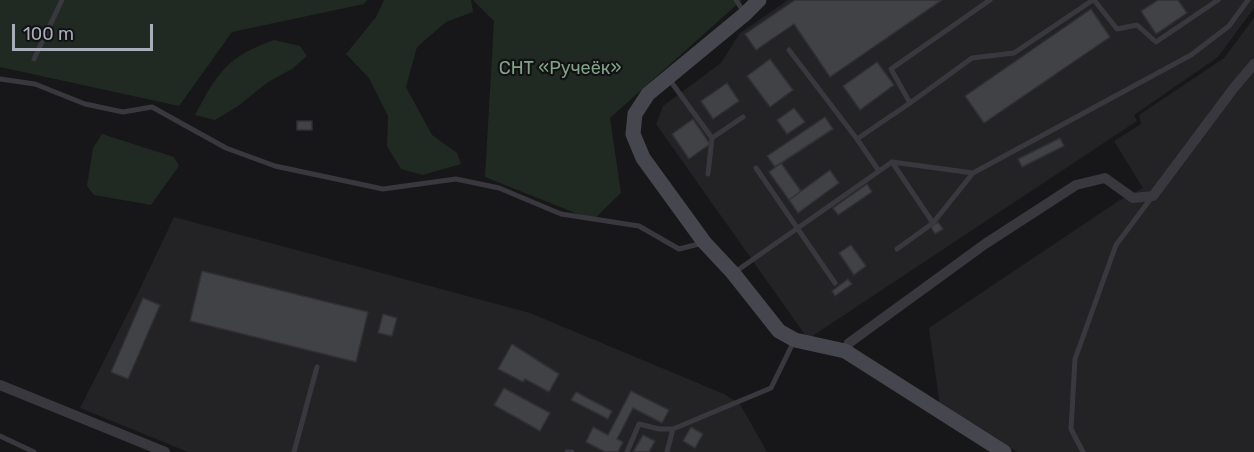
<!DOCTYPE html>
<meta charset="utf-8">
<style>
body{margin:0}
#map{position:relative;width:1254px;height:452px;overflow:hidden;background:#171719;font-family:Rubik,sans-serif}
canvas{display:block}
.scale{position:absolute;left:12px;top:24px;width:141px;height:27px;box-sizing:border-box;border:3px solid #a9adb9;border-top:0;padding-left:8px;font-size:18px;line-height:21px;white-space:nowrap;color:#a9adb9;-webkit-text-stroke:4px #121214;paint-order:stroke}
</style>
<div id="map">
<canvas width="1254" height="452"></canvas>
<div class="scale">100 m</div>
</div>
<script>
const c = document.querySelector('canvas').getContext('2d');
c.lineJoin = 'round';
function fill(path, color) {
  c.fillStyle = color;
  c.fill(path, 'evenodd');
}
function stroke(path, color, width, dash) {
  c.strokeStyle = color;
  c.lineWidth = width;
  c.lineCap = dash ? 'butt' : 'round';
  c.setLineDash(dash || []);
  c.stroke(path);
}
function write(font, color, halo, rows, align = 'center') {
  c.font = font + ' Rubik,sans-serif';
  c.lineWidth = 4.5;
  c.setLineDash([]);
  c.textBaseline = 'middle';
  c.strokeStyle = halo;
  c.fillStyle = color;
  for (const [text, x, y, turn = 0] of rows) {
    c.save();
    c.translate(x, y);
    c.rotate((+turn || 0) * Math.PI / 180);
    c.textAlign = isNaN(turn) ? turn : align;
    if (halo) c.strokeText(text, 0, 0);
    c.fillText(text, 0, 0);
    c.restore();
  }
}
fill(new Path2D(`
 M788 0H1254V8L1218 57 1134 115 1137 121 808 339 656 124 663 106 721 63 740 33Z
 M1254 18V452H1017L940 406 929 328 1120 200 1143 188 1114 141 1141 124 1139 115 1224 58Z
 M174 217 530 313 724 394 740 404 767 452H188L80 408 138 293Z`), '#232326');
fill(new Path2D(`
 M0 0H367L364 4 232 32 179 106 0 67Z
 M384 0H471L473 12 446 22 417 47 406 87 432 135 457 153 461 164 423 175 401 169 387 146 388 116 369 78 346 54 376 17Z
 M473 0H742L610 118 621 193 593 220 485 177 494 21Z
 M274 40 300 46 307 56 292 69 268 82 238 106 215 120 195 115C218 72 227 57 274 40Z
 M102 134 174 157 179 166 151 205 94 195 87 186 93 148Z`), '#212923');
const building = new Path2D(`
 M795 0H942L830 77 794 24 756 50 745 34Z
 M1158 0H1178L1187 13 1156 34 1141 11Z
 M1091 9 1110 37 984 123 965 96Z
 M770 59 793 90 770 107 747 76Z
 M877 62 894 85 860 110 843 86Z
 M727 83 739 101 713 119 701 101Z
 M794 108 805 122 787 134 777 120Z
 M825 117 833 129 775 167 767 156Z
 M693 119 710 144 689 159 672 134Z
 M297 121H312V130H297Z
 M1060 138 1064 146 1022 167 1018 159Z
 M781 163 801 191 789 200 769 172Z
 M830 170 839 183 798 213 789 200Z
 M867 184 872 192 838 215 833 208Z
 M938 222 943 229 935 234 931 227Z
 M851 245 866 266 854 275 839 253Z
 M202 271 368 312 356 362 190 321Z
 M848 279 852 284 835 296 832 291Z
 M143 298 160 305 128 379 111 372Z
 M383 314 397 318 392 336 378 333Z
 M512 344 559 374 549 392 525 379 523 382 498 369Z
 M504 388 550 413 540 431 494 405Z
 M631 391 669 410 662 423 633 408 617 439 623 442 618 452H605L586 442 593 427 608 435Z
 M576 392 612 411 608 419 571 400Z
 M691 427 703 434 695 448 683 441Z
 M643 435 655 441 649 452H633Z`);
fill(building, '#414246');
stroke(building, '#313135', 1.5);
stroke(new Path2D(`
 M736 0 745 14
 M1094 0 1117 29 1137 25 1156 42 1218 0
 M789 50 857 139
 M34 59 62 0
 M0 79 35 84 85 104 123 112 152 107 226 148 275 166 383 189 456 179 499 188 561 214 639 226 679 249 703 243
 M669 79 712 138 708 174
 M910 103 972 58 1014 53 1093 0
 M712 138 743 117
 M892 162 933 223
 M756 168 835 283
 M879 171 857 139 910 103 891 69 990 0
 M897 249 933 223 973 173
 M735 272 892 162 973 173 1191 55 1229 26 1248 0
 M0 436 34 452
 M294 452 317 367
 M567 452H572
 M627 452 639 424 659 429H673L771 388 794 341
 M667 452 673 429
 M1083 452 1071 429 1075 359 1116 245 1152 197`), '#38383e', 5);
stroke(new Path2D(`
 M845 351 849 343 985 244 1076 185 1105 178 1133 198 1153 196 1233 89 1254 64
 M0 385 165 452`), '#38383e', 10);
stroke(new Path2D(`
 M759 0 745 14 648 94 635 114 633 134 643 158 704 242 733 273 779 331 795 340 845 351 1004 452`), '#46474e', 15);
write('18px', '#81a386', '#121214', [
 ["СНТ «Ручеёк»",560,69]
]);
</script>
